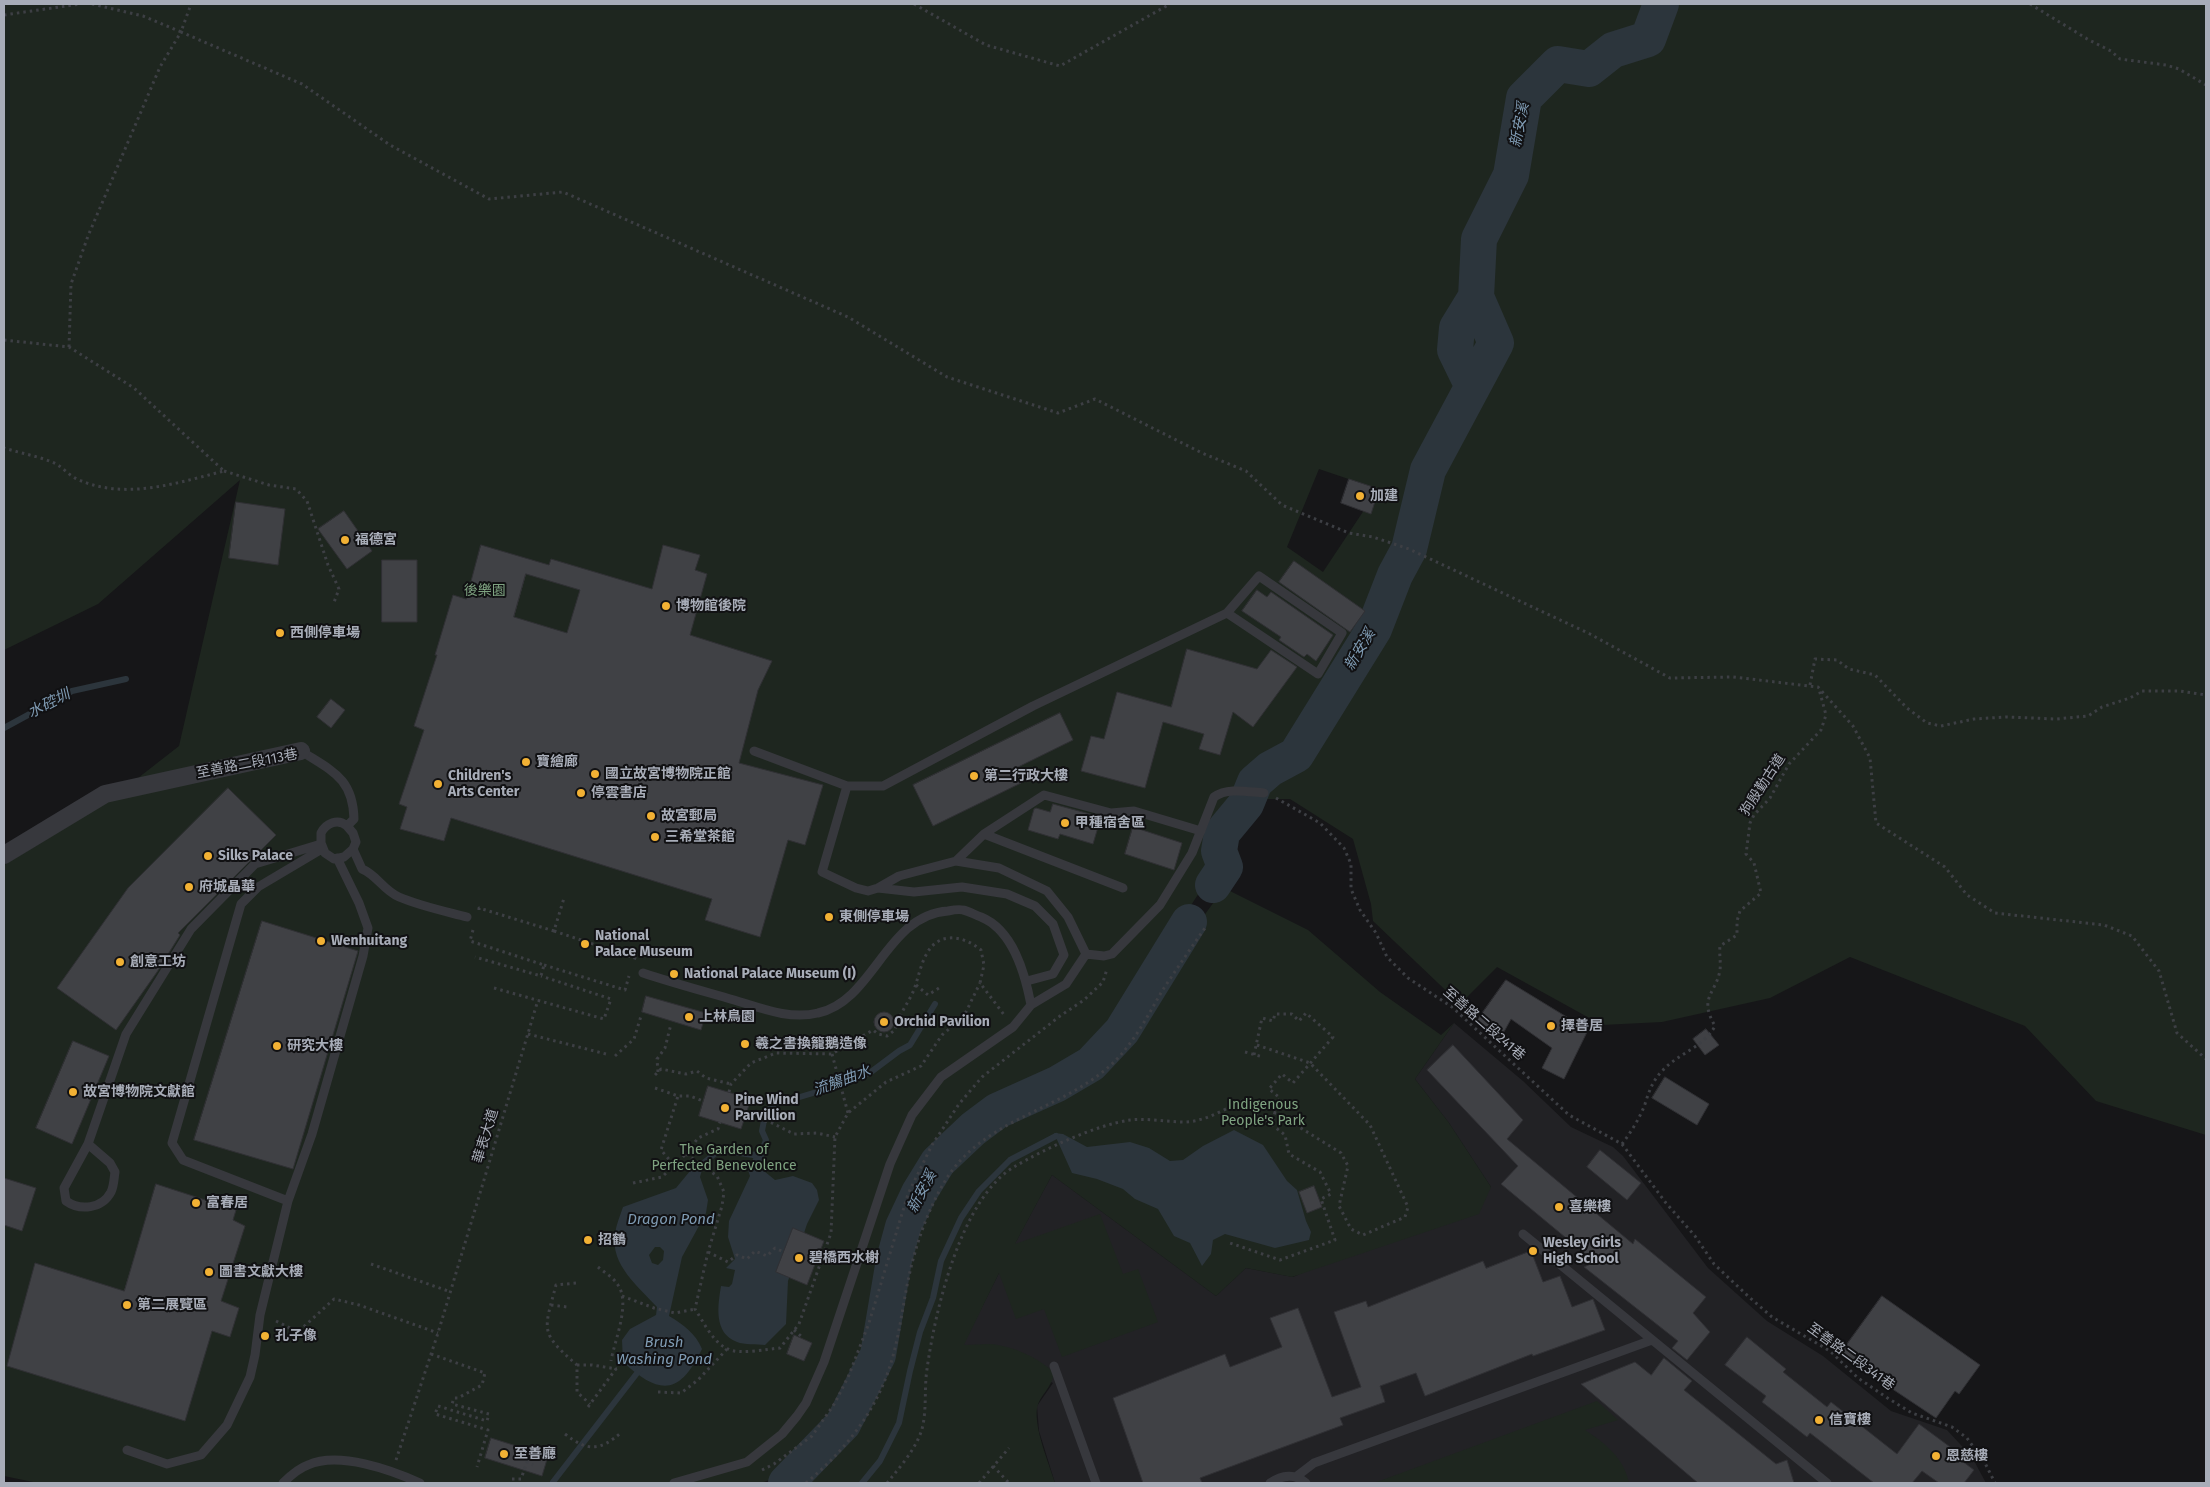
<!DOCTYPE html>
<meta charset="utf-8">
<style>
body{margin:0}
#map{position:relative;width:2210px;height:1487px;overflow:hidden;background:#161618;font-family:"Fira Sans",sans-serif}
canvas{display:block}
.frame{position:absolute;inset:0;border:5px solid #a8adb8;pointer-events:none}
</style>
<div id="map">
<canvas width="2210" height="1487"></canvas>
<div class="frame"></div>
</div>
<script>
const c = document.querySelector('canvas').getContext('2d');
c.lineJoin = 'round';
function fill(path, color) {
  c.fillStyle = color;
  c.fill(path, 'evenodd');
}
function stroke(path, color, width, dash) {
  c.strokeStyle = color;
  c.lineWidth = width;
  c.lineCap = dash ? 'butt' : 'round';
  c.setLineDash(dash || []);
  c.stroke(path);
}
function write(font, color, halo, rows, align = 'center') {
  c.font = font + ' "Fira Sans","Noto Sans TC",sans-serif';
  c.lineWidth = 4;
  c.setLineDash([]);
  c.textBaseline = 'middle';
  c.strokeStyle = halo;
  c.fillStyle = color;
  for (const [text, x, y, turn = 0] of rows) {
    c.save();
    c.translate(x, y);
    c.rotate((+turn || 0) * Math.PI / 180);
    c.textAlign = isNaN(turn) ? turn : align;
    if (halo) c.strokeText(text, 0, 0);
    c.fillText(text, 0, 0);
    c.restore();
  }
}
fill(new Path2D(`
 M1454 1023 1523 1081 1571 1127 1613 1147 1623 1156 1708 1268 1767 1321 1823 1356 1891 1411 1947 1430 1972 1457 1986 1483H1055L1039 1431 1037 1406 1053 1383 963 1345 999 1273 1052 1175 1216 1296 1246 1268 1293 1277 1491 1187 1449 1123 1415 1079Z`), '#222225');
fill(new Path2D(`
 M4 4H2206V1135L2096 1101 2025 1026 1850 957 1770 998 1662 1022 1602 1025 1497 967 1460 1004 1373 921 1371 904 1353 839 1290 799H1234L1206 845 1212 873 1119 1016 1085 1053 997 1097 938 1145 898 1244 869 1338 835 1420 780 1476 761 1483H38L4 1476V865L106 803 179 746 240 480 98 604 4 650ZM1319 469 1378 489 1323 572 1287 547Z
 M1224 888 1308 930 1380 992 1441 1035 1454 1023 1415 1079 1449 1123 1491 1187 1479 1214 1292 1277 1246 1268 1216 1296 1052 1175 1015 1244 1100 1214 1123 1274 1138 1269 1158 1322 1062 1357 1044 1309 1016 1319 999 1273 964 1345C972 1345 982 1344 991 1344 1012 1346 1040 1358 1054 1373 1052 1388 1039 1396 1037 1408 1034 1429 1049 1463 1055 1483H801L832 1460 873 1402 898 1308 915 1236 945 1169 981 1133 1020 1109 1090 1076 1125 1040 1182 946Z
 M1597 1401 1618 1420 1585 1430C1605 1443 1624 1458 1629 1483H1374Z`), '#1e261f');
fill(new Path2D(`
 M1234 1130 1263 1145 1287 1181 1297 1190 1306 1221 1311 1232 1309 1240 1275 1248 1225 1234 1213 1240 1211 1254 1202 1266 1190 1243 1174 1236 1158 1209 1135 1199 1123 1189 1097 1179 1072 1173 1054 1133 1063 1134 1087 1147 1130 1142 1149 1148 1170 1161 1183 1160 1203 1146Z
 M757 1150 765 1155 759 1167 775 1180 793 1176 812 1183 817 1190 819 1200 807 1224 788 1281 786 1324 765 1345C757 1344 744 1345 737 1342 713 1333 718 1305 721 1286L729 1287 732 1284 735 1270 726 1268 735 1259 728 1237 729 1221 750 1176 748 1170Z
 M695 1165 702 1170 700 1177 708 1200 706 1213 682 1257 669 1316C684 1325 695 1333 702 1349 680 1395 660 1396 623 1362L622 1340 630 1329 656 1315 657 1307C639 1287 610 1265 615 1234 616 1225 620 1216 623 1207L676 1188ZM655 1247H660L664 1251 663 1260 658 1265 652 1263 649 1255Z`), '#2c353c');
stroke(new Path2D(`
 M4 728 72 691 126 679
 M695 1174 698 1167 720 1150 753 1155 761 1153 766 1140 762 1131 765 1115 773 1105 840 1085 871 1072 899 1051 910 1045 935 1004
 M553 1482 641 1368
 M862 1483 880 1461 899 1423 910 1371 920 1332 933 1298 941 1261 961 1218 979 1191 1010 1160 1056 1136`), '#2c353c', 6);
stroke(new Path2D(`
 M1472 385 1455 350 1457 328 1476 297
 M1213 885 1225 867 1219 851 1222 833 1246 804 1255 782 1270 769 1296 755 1374 629 1395 575 1409 549 1428 470 1496 343 1476 297 1479 239 1511 175 1524 98 1558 64 1589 69 1613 50 1648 39 1661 4
 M786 1483 843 1424 878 1355 894 1260 903 1227 919 1193 938 1162 973 1129 997 1111 1057 1084 1091 1064 1122 1031 1189 922`), '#2c353c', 36);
const building = new Path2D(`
 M1349 479 1379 489 1371 514 1341 503Z
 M236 502 285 509 278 565 229 558Z
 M344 511 372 551 347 569 318 529Z
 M481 545 549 565 551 559 652 589 663 545 700 555 695 570 707 574 690 635 772 661 758 690 739 763 823 785 805 845 788 840 760 937 705 920 712 899 451 818 444 841 400 829 407 807 399 804 424 730 414 726 437 655H435L453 595 466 599ZM526 574 580 590 567 633 514 617Z
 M382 560H417V622H382Z
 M1294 561 1365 611 1350 632 1279 582Z
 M1257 590 1267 597 1271 592 1333 635 1316 661 1307 654 1304 657 1279 640 1281 637 1242 611Z
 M1187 649 1257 669 1271 650 1297 667 1253 727 1233 712 1220 755 1199 749 1204 734 1163 722 1145 788 1081 771 1091 736 1104 739 1117 692 1171 707Z
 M331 699 345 710 331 728 317 717Z
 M1060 713 1073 740 1014 769 1021 783 933 826 913 785Z
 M228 788 276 835 178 933 180 935 157 972 116 1030 57 988 128 888Z
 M1053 804 1101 817 1093 844 1060 834 1058 839 1028 830 1034 809 1036 808 1050 812Z
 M1133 827 1182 843 1174 870 1125 854Z
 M262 921 358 951 293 1169 194 1140Z
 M1506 980 1588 1030 1564 1079 1542 1068 1552 1048 1511 1019 1500 1039 1476 1022Z
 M646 996 706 1013 701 1030 642 1012Z
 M874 1022a10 10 0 1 1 20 0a10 10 0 1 1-20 0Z
 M1706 1029 1719 1045 1705 1055 1693 1039Z
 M73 1041 109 1056 72 1144 36 1128Z
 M1453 1045 1523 1120 1507 1139 1633 1244 1635 1239 1706 1297 1693 1313 1710 1332 1687 1360 1672 1348 1678 1341 1584 1267 1595 1262 1501 1184 1518 1166 1427 1070Z
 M1665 1077 1709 1104 1697 1125 1652 1098Z
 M708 1086 751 1099 741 1129 699 1116Z
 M1600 1150 1641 1183 1627 1200 1587 1167Z
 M4 1178 36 1188 22 1231 4 1225Z
 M156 1184 236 1210 233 1220 245 1226 221 1301 239 1308 230 1337 212 1331 185 1421 7 1366 35 1263 124 1291Z
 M1314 1186 1322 1207 1307 1213 1299 1192Z
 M793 1228 824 1241 807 1285 776 1272Z
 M1531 1251 1543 1282 1560 1276 1572 1307 1593 1299 1605 1330 1533 1356 1532 1354 1425 1396 1416 1373 1380 1386 1385 1402 1340 1418 1343 1425 1200 1478 1202 1483H1143L1113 1398 1225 1354 1230 1367 1282 1347 1270 1318 1298 1308 1332 1397 1361 1387 1334 1312 1366 1301 1368 1307 1483 1261 1486 1268Z
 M1882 1296 1980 1365 1959 1394 1955 1391 1936 1418 1840 1354Z
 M794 1335 812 1343 804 1361 787 1354Z
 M1747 1337 1786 1369 1783 1372 1827 1407 1831 1402 1897 1454 1919 1424 1961 1455 1958 1458 1974 1470 1964 1483H1939L1922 1471 1912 1483H1874L1810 1433 1807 1437 1762 1402 1766 1396 1725 1365Z
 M1664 1358 1692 1381 1684 1390 1776 1464 1787 1460 1794 1483H1698L1581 1384 1635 1362 1651 1375Z
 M491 1438 548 1456 542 1476 485 1458Z`);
fill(building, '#404145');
stroke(building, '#303034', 1);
stroke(new Path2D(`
 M92 4 143 16 181 32 191 4
 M914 4 986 45 1060 66 1170 4
 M2030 4 2089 40 2111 51 2120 59 2166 65 2179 69 2206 85
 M4 15 80 4
 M4 340 69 347 134 388 224 471C177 483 124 501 77 479 68 475 61 465 52 462 37 456 20 453 4 448
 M69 347 71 284 88 236 160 67 181 32 302 84 390 145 489 199 563 192 848 317 947 377 1058 413 1095 399 1202 453 1246 471 1282 505 1349 533 1373 537 1409 549 1590 634 1670 678 1733 677 1818 687 1853 726 1870 758 1876 823 1945 867 1967 895 1995 913 2104 925 2132 936 2159 971 2177 1033 2206 1059
 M224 471 269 485 296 489 307 501 328 565 339 589 333 605
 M1810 685 1815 659 1837 660 1849 669 1875 675 1907 708 1927 723 1941 726 1974 719 2006 717 2056 719 2088 716 2102 707 2130 698 2142 691H2180L2206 695
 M1276 798 1320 823 1344 848 1351 864V889L1360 910 1376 933 1387 957 1408 978 1452 1007 1569 1115 1622 1144 1666 1203 1695 1236 1714 1264 1749 1297 1772 1317 1830 1351 1858 1378 1889 1399 1912 1413 1952 1427 1967 1438 1985 1463 1995 1483
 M479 910V908L554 931 564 898
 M473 930 470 941 544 965 541 976 475 957
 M554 931 635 958 633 963
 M544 965 625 990 629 976
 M916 985 928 995 939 988
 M494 988 604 1019 611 999 541 976
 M528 1034 606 1054
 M1257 1045 1310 1063 1370 1125 1408 1207 1405 1217 1363 1235 1351 1229 1339 1206 1348 1166 1341 1153 1275 1112 1272 1124
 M1245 1052 1263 1057
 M832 1054 848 1113
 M1254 1055 1262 1018 1273 1021 1275 1014H1292L1299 1021 1306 1013 1333 1037 1293 1083 1282 1074 1269 1089 1280 1098 1275 1112
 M615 1056 634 1039 641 1016
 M658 1072 657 1059 665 1048 671 1024
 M655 1075 661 1069 686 1074 697 1071 706 1078 731 1084
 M655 1088 678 1096H690L703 1101
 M729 1092 731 1084 751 1063 776 1053 832 1054 873 1030 878 1034 887 1036 895 1030C898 1016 907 1005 913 992 918 980 920 966 926 955 938 931 963 935 981 950L984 965 980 983 1005 1016
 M746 1115 772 1123 794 1134 817 1133 835 1137
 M1622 1144C1631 1132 1640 1118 1645 1104 1649 1091 1653 1080 1663 1070 1679 1053 1704 1047 1715 1026 1698 997 1716 994 1720 970 1721 962 1719 954 1720 946L1737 935V921L1740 911 1761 893 1754 863 1746 854 1750 823 1754 815 1770 798 1789 764 1821 730 1826 715 1819 689
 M686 1154 717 1176 724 1192 722 1206 708 1252 695 1309C703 1321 713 1343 728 1349 739 1355 767 1349 780 1348L799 1324 831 1233 835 1137 848 1113 886 1082 921 1066 942 1035 964 1016 980 983
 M673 1164 661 1150 678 1096
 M633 1183 662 1177 686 1154 698 1138 718 1129 720 1122
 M708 1252 728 1262 737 1255 747 1259 755 1251 767 1256 775 1248 784 1252
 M371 1264 451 1292
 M598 1267C604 1272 614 1278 618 1285 631 1304 614 1342 611 1361
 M576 1283 556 1285C544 1331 539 1332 577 1365V1392L590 1404
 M622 1296 654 1308 675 1313 695 1309
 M551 1305 567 1307
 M276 1321 298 1332 334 1299 359 1305 438 1333
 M794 1330 802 1337
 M431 1354 485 1373 482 1385 458 1398H454L452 1404 489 1414 487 1421 438 1406 435 1414 488 1430 477 1467
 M577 1365H592L617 1369
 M658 1392 681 1393 698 1380 727 1349
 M588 1407 618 1366
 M565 1434C588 1452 600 1451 622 1432
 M396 1460 438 1333 538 1000
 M993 1466 1009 1483
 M762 1470 774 1464 812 1436 835 1403 849 1375 869 1323 908 1194 932 1145 959 1104 982 1077 1060 1016 1084 1000 1103 982 1107 969
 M512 1479H521L527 1462 533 1465
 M806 1483C842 1453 872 1417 888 1372 899 1341 902 1308 909 1276 916 1244 928 1209 945 1181 981 1121 1054 1112 1105 1070 1130 1050 1146 1019 1162 991 1176 970 1190 949 1205 928L1202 927
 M887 1483C900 1467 916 1449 922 1429 927 1410 924 1389 927 1369 935 1311 961 1198 1014 1167 1044 1149 1096 1125 1130 1120 1149 1118 1167 1122 1186 1122 1206 1121 1225 1109 1242 1101L1285 1135 1289 1154 1320 1172 1331 1194 1321 1199 1335 1240 1280 1260 1230 1243
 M979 1483 1009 1448`), '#3d3f44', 3, [2.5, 4]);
stroke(new Path2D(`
 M301 751C332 771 353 778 354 819L347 826 353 833 356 842 353 849 362 869C377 875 383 890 399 897 420 906 444 911 467 917
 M754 751 847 786 822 872 856 888 868 891 878 888 899 876 956 861 984 834 1044 795 1111 813 1134 811 1201 831
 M847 786H883L1033 706 1227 613 1318 674 1342 633 1259 576 1227 613
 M347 826C338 818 326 823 321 833V843L325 853 334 859 344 857 353 849
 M984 834 1123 888
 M956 861 999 868 1047 891 1068 917 1086 954 1066 984 1031 1005
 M878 888 914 892 962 887 1007 894 1035 906 1053 924 1064 955 1053 974 1027 981
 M1086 954 1104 956 1112 954 1160 905 1192 853 1214 797C1228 787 1248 792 1264 793
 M643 973C673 983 703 991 734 1000 761 1008 789 1020 818 1013 874 1001 886 915 948 911 953 910 959 909 963 910 969 911 975 915 981 917 1013 930 1025 973 1031 1005L1013 1027 941 1077 912 1115 890 1164 824 1362 806 1403 797 1416 782 1434 747 1462 674 1483
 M88 1144 110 1163 115 1172C114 1178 114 1186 111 1192 102 1209 80 1211 66 1201L64 1188 88 1144 126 1034 191 929 255 864 321 844
 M288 1201 183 1160 172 1143 241 904 258 887 322 849
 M1523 1234 1827 1483
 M1054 1366 1096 1483
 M127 1450 167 1464 201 1455 227 1425 250 1377 255 1355 260 1315 288 1201 312 1134 363 956 368 928 359 903 337 858
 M1297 1476 1314 1463 1652 1340
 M283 1483C289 1477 299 1468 308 1465 339 1451 391 1470 420 1483
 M1270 1483C1282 1475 1295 1473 1306 1483`), '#37383d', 9);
stroke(new Path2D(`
 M4 855 105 794 301 751`), '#37383d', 18);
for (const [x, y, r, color] of [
 [1360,496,5,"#f2b134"],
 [345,540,5,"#f2b134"],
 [666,606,5,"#f2b134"],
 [280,633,5,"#f2b134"],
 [526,762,5,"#f2b134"],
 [595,774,5,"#f2b134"],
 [974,776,5,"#f2b134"],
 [438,784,5,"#f2b134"],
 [581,793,5,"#f2b134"],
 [651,816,5,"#f2b134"],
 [1065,823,5,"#f2b134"],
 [655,837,5,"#f2b134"],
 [208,856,5,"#f2b134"],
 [189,887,5,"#f2b134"],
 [829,917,5,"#f2b134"],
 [321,941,5,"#f2b134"],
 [585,944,5,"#f2b134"],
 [120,962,5,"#f2b134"],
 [674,974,5,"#f2b134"],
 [689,1017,5,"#f2b134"],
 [884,1022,5,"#f2b134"],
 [1551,1026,5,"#f2b134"],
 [745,1044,5,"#f2b134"],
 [277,1046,5,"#f2b134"],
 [73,1092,5,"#f2b134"],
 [725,1108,5,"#f2b134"],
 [196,1203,5,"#f2b134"],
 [1559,1207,5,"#f2b134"],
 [588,1240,5,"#f2b134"],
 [1533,1251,5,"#f2b134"],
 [799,1258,5,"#f2b134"],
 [209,1272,5,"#f2b134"],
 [127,1305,5,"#f2b134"],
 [265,1336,5,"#f2b134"],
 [1819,1420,5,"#f2b134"],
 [504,1454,5,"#f2b134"],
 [1936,1456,5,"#f2b134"]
]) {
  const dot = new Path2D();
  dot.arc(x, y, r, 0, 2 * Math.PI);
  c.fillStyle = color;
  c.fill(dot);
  stroke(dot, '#111113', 2);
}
write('bold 14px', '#a8adb8', '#111113', [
 ["加建",1370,496],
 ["福德宮",355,540],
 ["博物館後院",676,606],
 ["西側停車場",290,633],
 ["寶繪廊",536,762],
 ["國立故宮博物院正館",605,774],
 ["Children's",448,776],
 ["Arts Center",448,792],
 ["第二行政大樓",984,776],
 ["停雲書店",591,793],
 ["故宮郵局",661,816],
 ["甲種宿舍區",1075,823],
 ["三希堂茶館",665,837],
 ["Silks Palace",218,856],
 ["府城晶華",199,887],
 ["東側停車場",839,917],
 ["National",595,936],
 ["Palace Museum",595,952],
 ["Wenhuitang",331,941],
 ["創意工坊",130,962],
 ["National Palace Museum (I)",684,974],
 ["上林鳥園",699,1017],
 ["Orchid Pavilion",894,1022],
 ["擇善居",1561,1026],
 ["羲之書換籠鵝造像",755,1044],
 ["研究大樓",287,1046],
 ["故宮博物院文獻館",83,1092],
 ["Pine Wind",735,1100],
 ["Parvillion",735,1116],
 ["富春居",206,1203],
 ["喜樂樓",1569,1207],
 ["招鶴",598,1240],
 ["Wesley Girls",1543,1243],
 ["High School",1543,1259],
 ["碧橋西水榭",809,1258],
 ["圖書文獻大樓",219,1272],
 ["第二展覽區",137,1305],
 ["孔子像",275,1336],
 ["信寶樓",1829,1420],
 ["至善廳",514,1454],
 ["恩慈樓",1946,1456]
], 'left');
write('14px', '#7fa381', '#111113', [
 ["後樂園",485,591],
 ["Indigenous",1263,1105],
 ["People's Park",1263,1121],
 ["The Garden of",724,1150],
 ["Perfected Benevolence",724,1166]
]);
write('14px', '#a8adb8', '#111113', [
 ["至善路二段113巷",247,764,-11],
 ["狗殷勤古道",1763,785,-57],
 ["至善路二段241巷",1484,1024,41],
 ["華表大道",486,1136,-73],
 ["至善路二段341巷",1851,1357,36]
]);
write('italic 15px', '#7f9bb3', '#111113', [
 ["新安溪",1520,125,-79],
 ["新安溪",1360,650,-59],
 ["水硿圳",49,704,-27],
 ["流觴曲水",842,1081,-20],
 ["新安溪",922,1192,-62],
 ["Dragon Pond",671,1220],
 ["Brush",664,1343],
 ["Washing Pond",664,1360]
]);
</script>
